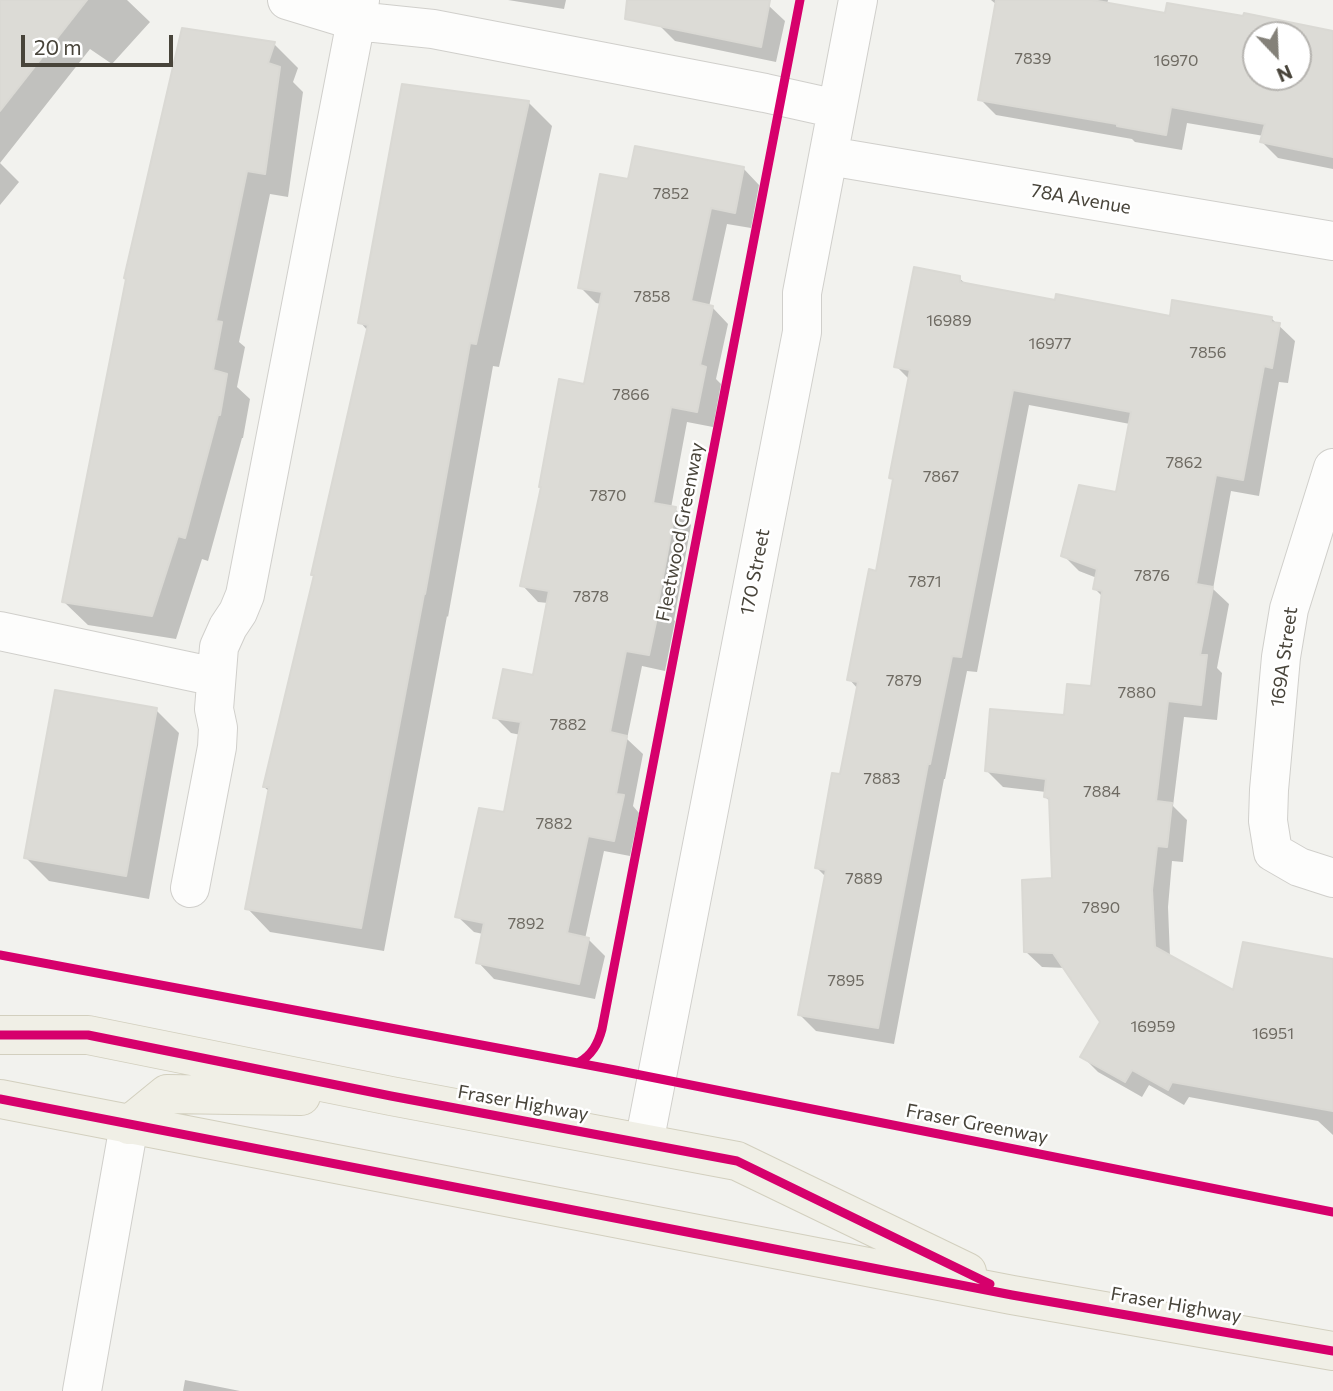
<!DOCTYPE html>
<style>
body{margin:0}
#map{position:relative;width:1333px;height:1391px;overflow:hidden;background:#f2f2ee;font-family:Commissioner,sans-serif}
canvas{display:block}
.north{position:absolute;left:1242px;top:21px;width:70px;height:70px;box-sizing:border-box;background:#fff;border:2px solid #b6b4b0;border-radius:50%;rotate:157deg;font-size:19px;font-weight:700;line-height:28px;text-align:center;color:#48443a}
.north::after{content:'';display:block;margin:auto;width:24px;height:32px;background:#848179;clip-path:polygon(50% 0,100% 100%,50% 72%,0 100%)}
.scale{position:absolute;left:21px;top:35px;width:152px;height:32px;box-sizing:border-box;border:4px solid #48443a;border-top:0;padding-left:9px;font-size:21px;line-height:24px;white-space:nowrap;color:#48443a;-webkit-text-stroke:5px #fff;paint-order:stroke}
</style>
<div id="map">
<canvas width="1333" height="1391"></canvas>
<div class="north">N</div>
<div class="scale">20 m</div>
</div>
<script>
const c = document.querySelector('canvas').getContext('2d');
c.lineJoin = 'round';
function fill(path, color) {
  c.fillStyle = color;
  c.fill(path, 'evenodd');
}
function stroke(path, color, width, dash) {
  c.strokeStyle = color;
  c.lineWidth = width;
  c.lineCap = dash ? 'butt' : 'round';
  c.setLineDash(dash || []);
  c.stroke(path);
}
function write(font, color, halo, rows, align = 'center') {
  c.font = font + ' Commissioner,sans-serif';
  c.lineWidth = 5;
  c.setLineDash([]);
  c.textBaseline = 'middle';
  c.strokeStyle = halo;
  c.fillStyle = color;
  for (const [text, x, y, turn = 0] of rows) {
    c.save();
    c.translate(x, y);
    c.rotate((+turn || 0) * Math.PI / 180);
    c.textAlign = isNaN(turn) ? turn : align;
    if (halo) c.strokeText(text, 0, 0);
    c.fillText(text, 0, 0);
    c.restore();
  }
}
fill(new Path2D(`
 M0 0H127L150 22 112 64 90 49 0 163 19 182 0 205Z
 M508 0H566L564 9Z
 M649 0H769L768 5 785 21 776 62 675 41 659 25Z
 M991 0H1108L1107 4 1166 15 1333 36V169L1278 158 1262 142 1264 136 1187 123 1182 150 1135 142 1132 139 996 115 980 99 997 5ZM1256 35H1298V77H1256Z
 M274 44 298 68 293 82 303 92 288 197 270 194 239 342 245 347 237 387 250 399 243 438H242L208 561 202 559 176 639 88 625 64 602Z
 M528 102 552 126 499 367 493 366 448 617 447 616 384 951 270 932 247 908 270 792 264 787 316 577 313 574 368 331 360 322Z
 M743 168 759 185 751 228 727 224 709 307H712L728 324 716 379 721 384 713 427 687 422 671 508 675 509 691 525 674 620 675 621 665 671 642 666 627 739 643 754 633 806 639 813 630 856 604 851 585 939H588L605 956 595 999 494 979 478 962 483 934 474 932 457 916 505 814 521 735 511 733 495 717 534 677 548 603 538 602 522 585 585 386 601 304 596 303 580 287 630 181Z
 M959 278 966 284 1057 303 1171 318H1271L1295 341 1288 383 1279 382 1259 496 1231 491 1213 589 1229 604 1217 668 1222 673 1217 720 1184 717 1173 806 1187 820 1183 862 1172 861 1168 907 1170 957 1235 993 1333 976V1135L1318 1121 1189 1097 1184 1105 1149 1085 1142 1097 1098 1072 1082 1056 1102 1022 1066 968 1042 967 1025 951 1053 880 1051 802 1045 797 1046 792 1003 787 987 771 1066 716 1092 688 1103 597 1095 589 1097 578 1079 571 1063 555 1118 494 1130 424 1029 405 977 672 967 671 945 779H944L894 1044 816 1031 800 1015 826 877 816 867 841 777 858 689 849 679 878 573 894 481 891 477 910 380 896 366Z
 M156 710 179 733 149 899 49 881 26 858Z
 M185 1380 240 1391H183Z`), '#0003');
const building = new Path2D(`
 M0 0H87L0 111Z
 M627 0H770L761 47 625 19Z
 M996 0H1092L1165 13 1167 3 1243 16 1244 13 1333 31V157L1260 142 1265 124 1171 107 1166 135 1117 126V124L978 100ZM1256 35H1298V77H1256Z
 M182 28 275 42 268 63 280 67 265 174 247 171 216 321 222 322 213 370 227 374 220 415H218L185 538 178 536 152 616 62 602 126 279 124 278Z
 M402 84 529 101 476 344 470 343 425 594H424L361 928 245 909 269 787H263L314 575H311L368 325 358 323Z
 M635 146 744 167 735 213 711 208 691 301 713 306 700 365 706 367 697 412 671 407 653 503 676 507 658 603H660L649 655 626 651 610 732 627 736 616 794 624 795 614 841 588 836 567 933 589 938 579 984 476 963 484 923 455 917 479 808 504 812 521 722 493 718 503 669 533 675 549 591 520 586 541 487H539L559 379 584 384 602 292 578 288 600 174 628 179Z
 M914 267 960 276V282L1055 300 1056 294 1170 316 1172 300 1272 317 1271 322 1280 323 1272 368 1264 366 1243 480 1216 475 1196 584 1213 587 1200 655H1207L1201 705 1168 701 1156 801 1172 803 1167 847 1157 846 1152 890 1155 947 1233 990 1243 942 1333 959V1111L1172 1082 1168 1090 1132 1070 1125 1082 1080 1057 1100 1022 1053 953 1024 952 1022 880 1052 878 1049 798 1044 797 1046 779 985 771 990 709 1064 715 1067 684 1091 686 1102 591 1093 589 1097 569 1061 556 1079 485 1116 492 1131 412 1013 390 961 657 952 656 930 764H928L878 1028 798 1015 826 870 815 868 832 773 840 774 858 682 847 680 869 569 876 571 893 479 889 478 910 370 894 367Z
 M55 690 157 708 126 876 24 858Z`);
fill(building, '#dcdbd6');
stroke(building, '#dad9d4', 2);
const minor = new Path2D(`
 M287 0 356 21 433 29 765 93 837 109
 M829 156 1333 241
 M1333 468 1289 609 1281 657 1269 790 1268 821 1273 852 1299 867 1333 878
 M0 631 216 677
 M190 888 217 747 218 728 214 709 219 647 228 627 238 612 245 595 360 0
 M644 1143 802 332V293L858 0
 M82 1391 129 1125`);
const major = new Path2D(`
 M0 1035H88L391 1096 737 1161 967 1272
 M0 1099 1012 1295 1333 1351
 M129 1125 167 1094 301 1096`);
stroke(minor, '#d0cfcb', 40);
stroke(major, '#d2cfbe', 40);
stroke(minor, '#fdfdfc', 38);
stroke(major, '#f0efe6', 38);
stroke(new Path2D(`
 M0 955 615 1070 1333 1212
 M0 1035H88L391 1096 737 1161 990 1284
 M578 1063C592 1055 598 1044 602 1029L800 0
 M0 1099 1012 1295 1333 1351`), '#d6006c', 9);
write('16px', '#6e6a62', null, [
 ["7839",1033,59],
 ["16970",1176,61],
 ["7852",671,194],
 ["7858",652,297],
 ["16989",949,321],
 ["16977",1050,344],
 ["7856",1208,353],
 ["7866",631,395],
 ["7862",1184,463],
 ["7867",941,477],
 ["7870",608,496],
 ["7876",1152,576],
 ["7871",925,582],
 ["7878",591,597],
 ["7879",904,681],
 ["7880",1137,693],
 ["7882",568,725],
 ["7883",882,779],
 ["7884",1102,792],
 ["7882",554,824],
 ["7889",864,879],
 ["7890",1101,908],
 ["7892",526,924],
 ["7895",846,981],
 ["16959",1153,1027],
 ["16951",1273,1034]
]);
write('19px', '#48443a', '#fff', [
 ["78A Avenue",1081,199,10],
 ["Fleetwood Greenway",680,532,-79],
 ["170 Street",755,572,-79],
 ["169A Street",1284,657,-82],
 ["Fraser Highway",523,1103,10],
 ["Fraser Greenway",977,1124,11],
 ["Fraser Highway",1176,1305,10]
]);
</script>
